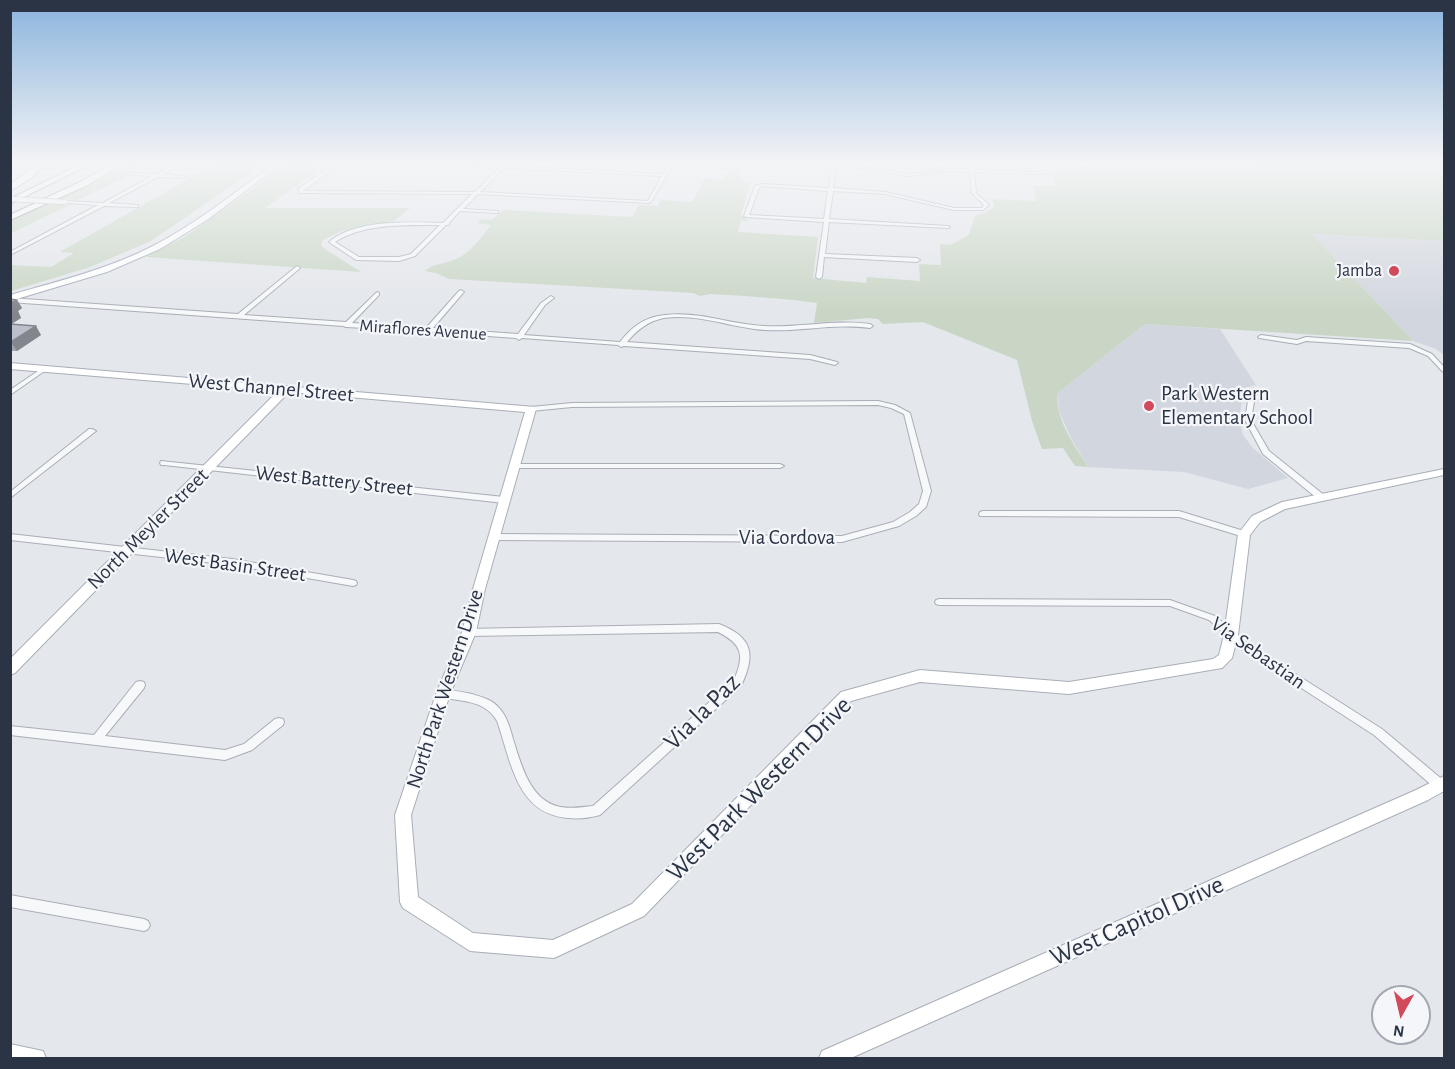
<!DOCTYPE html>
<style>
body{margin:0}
#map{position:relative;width:1455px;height:1069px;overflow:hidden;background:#e4e7ec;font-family:"Alegreya Sans",sans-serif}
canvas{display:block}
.frame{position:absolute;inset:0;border:12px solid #2b3445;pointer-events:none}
.north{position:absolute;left:1371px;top:985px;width:60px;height:60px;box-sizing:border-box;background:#f4f6f9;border:2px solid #a4a8b1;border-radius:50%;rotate:188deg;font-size:16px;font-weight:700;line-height:24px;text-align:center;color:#2b3445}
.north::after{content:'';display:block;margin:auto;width:21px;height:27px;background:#d1495b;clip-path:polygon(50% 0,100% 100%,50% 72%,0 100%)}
</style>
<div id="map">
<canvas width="1455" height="1069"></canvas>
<div class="frame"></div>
<div class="north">N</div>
</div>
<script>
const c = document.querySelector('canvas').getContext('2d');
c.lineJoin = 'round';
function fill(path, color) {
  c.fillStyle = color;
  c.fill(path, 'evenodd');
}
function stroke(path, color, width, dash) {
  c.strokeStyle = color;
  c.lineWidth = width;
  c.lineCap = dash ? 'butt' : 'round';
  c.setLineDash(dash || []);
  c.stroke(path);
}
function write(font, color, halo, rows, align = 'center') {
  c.font = font + ' "Alegreya Sans",sans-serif';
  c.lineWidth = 4.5;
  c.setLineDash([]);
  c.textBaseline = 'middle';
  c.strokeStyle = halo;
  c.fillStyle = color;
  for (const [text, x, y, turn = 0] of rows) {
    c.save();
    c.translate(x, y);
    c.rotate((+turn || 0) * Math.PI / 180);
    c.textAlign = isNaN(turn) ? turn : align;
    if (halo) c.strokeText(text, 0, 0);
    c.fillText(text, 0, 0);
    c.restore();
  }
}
fill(new Path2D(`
 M1312 234 1444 241V355L1436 349 1413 341Z
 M1145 324 1220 329 1256 385 1244 388 1239 420 1243 435 1253 448 1288 478 1248 489 1184 472 1088 467 1071 438 1059 411 1058 393Z`), '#d2d6de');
fill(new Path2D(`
 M123 164H146L136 172 78 200 55 199 103 177Z
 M215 164H264L151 241 90 267 11 291V265L51 267 74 253 60 252Z
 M287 164H322L314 174 265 208H410L394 221 342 231 323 240 321 245 325 249 361 272 146 257 186 236Z
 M1110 164 1251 170 1245 164H1444V241L1312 234 1413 341 1145 324 1058 393C1054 418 1075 446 1088 467L1075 466 1063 448 1042 449 1032 421 1017 360 923 322 883 324 878 319 868 318 814 323 817 303C782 298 746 296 710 294L700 296 693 293 449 279 436 273 425 271C433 263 446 264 456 259 471 253 481 237 491 225L477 223 481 219 491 220 504 210 632 217 639 205 658 206 661 200 692 202 705 178 724 179 730 168H742L739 176 742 181 750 184 741 215 749 221 741 220 738 232 818 237 813 278 866 283 867 277 920 281 919 264 941 265 940 244 950 245 969 235 975 216 987 212 995 206 992 199 1036 201 1033 186H1057L1051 175 1080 166 1112 168Z
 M46 203 70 205 11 233V219Z`), '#c9d6c5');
const street = new Path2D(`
 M177 164H181L163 174 184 176 186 177V178L158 177 109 203 136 205H138V207L104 206 10 255V252L98 205 65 203 63 202V201L103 203 152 176 133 175H131V173L157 174Z
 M328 164H332L329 172 303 191 475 192 499 168 438 165 436 164 502 166 504 164H508L506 166 663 174 669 164H673L651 202 649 203 478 194 463 209 496 211H498V213L460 211 449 223V225H446L415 256 399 261 356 260 329 242C356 219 410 222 443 223L472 194 299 193 298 189 325 170ZM504 168 662 176 648 201 480 192ZM440 225 411 254 399 257H359L335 242C363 223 408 225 440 225Z
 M832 164H836L833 188 885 192 954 208H982L984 205 972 193 970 172 949 171 910 165 908 164 949 169H969V164H973L974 170C998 170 1049 177 1069 164H1073L1065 170 1044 174 974 172 976 193 989 205 983 210H954L885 194 833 191 829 219 948 226 950 227 948 228 829 222 825 254 917 258 920 260 917 262 824 257 822 277 819 279 816 277 824 222 746 217 744 216 755 186 761 184 829 188ZM762 186 828 191 824 219 749 215 759 188Z
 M837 164H844L908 174 942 171 944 172 908 176Z
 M1233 164H1237L1241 167 1238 168Z
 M297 266 300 268 299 269 244 315 346 322 377 292 379 293V295L352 323 426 328 459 291 461 290 464 292 463 293 433 328 518 334 541 303 551 296 554 298 545 305 524 335 620 342C630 329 642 319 658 316 693 309 728 324 764 326 799 328 834 319 870 324L873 326 870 328C835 323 800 332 765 330 732 328 698 313 664 318 648 321 637 330 627 342L810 355 837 362 838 363 835 365 810 359 624 346 621 347 618 345 522 338 519 340 516 338 430 332 427 333 424 331 346 327 343 326 10 302V298L238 314Z
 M1261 335 1297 340 1306 337 1410 344 1432 354 1444 367V372L1442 371 1428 356 1409 348 1306 341 1297 344 1259 338 1258 337Z
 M44 367 46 368V370L10 395V390Z
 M1261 393 1264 395 1254 402 1251 420 1269 451 1324 495 1325 497 1324 499H1318L1263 454 1245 420 1248 401Z
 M878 401 895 405 910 413 931 491 926 507 916 516 899 526 842 542 494 540 490 537 494 534 842 536 893 522 910 512 919 504 923 491 904 414 891 408 878 405 572 407 531 411 528 409 531 407 572 403Z
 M89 429H92L96 431 10 498V492Z
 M161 461 504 497 508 500 504 503 164 465H161L160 463Z
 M511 464H780L784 466 780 468H511L510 466Z
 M983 511H1179L1247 532 1248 534 1244 537 1179 517 980 516 979 514 980 512Z
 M10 534 232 559 353 580 356 581 357 583 356 585 353 586 232 565 10 540Z
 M939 599 1170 600 1215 616 1250 645 1382 729 1444 781V787L1440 790 1436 789 1374 735 1244 651 1209 620 1170 606 939 605 936 604 935 602 936 600Z
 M719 624C753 637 756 655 741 686L600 815C590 818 578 819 568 818 516 814 511 760 497 721 486 701 463 701 443 698L439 697 438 694 439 691C449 689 462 692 472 694 482 697 493 700 500 709 507 717 510 728 513 739 521 764 530 802 561 807 572 809 583 807 593 806L734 680C745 655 742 644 718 632L469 636 466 635 464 632 466 629Z
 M140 681 144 682 145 685 144 688 105 736 225 750 244 744 275 719 279 718 283 719 284 722 283 725 252 750 225 760 10 735V726L94 735 136 682Z
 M10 895 144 919 148 921 150 925 148 929 144 931 10 907Z`);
const secondary = new Path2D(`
 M10 363 535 407 536 409 485 589 476 632 450 694 411 815 418 897 473 933 553 940 632 904 841 692 920 670 1069 682 1213 659 1219 655 1224 635 1238 534 1252 516 1282 502 1444 469V475L1285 509 1260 522 1250 535 1238 635 1232 658 1222 668 1069 694 920 682 851 701 644 916 554 958 470 951 403 908 400 902 395 815 436 694 462 632 473 589 525 412 289 392 15 673 10 675V659L278 391 10 369Z
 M1444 776V791L1428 800 851 1058H819L822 1051 1416 790Z
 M10 1044 43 1051 46 1058H10Z`);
const primary = new Path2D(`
 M274 164H281L207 220 160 249 107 272 10 301V295C59 281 108 269 153 246 196 224 235 192 274 164Z`);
const highway = new Path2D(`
 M36 164H44L33 177 10 191V185Z
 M81 164H90L10 204V199Z
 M112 164H121L88 185 10 220V215L82 181Z`);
stroke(street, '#a9aeb7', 2);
stroke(secondary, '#a9aeb7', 2);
stroke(primary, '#a3abb8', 2);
stroke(highway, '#8b94a3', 2);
fill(street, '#f7f8fa');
fill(secondary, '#fff');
fill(primary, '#fff');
fill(highway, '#fff');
const streetBridge = new Path2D(`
 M10 199 65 202`);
stroke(streetBridge, '#a9aeb7', 6, []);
stroke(streetBridge, '#f7f8fa', 4.5);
fill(new Path2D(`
 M10 299 17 300 22 308 18 311 21 318 11 324 41 335 17 351H10Z`), '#a1a5ae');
fill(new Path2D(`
 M17 300 22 308 18 311 21 318 10 325V303Z
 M36 326 41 335 17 351 11 342Z`), '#83868d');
const building = new Path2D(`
 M10 299 17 300 10 303Z
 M10 324 36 326 11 342Z`);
fill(building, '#bbc0ca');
stroke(building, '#83868d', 1.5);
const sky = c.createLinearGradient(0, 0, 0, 313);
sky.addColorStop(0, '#8bb4dd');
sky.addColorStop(0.52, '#f3f4f6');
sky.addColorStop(1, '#f3f4f600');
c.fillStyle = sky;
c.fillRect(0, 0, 1455, 313);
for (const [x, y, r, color] of [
 [1394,271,6,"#d1495b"],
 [1149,406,6,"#d1495b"]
]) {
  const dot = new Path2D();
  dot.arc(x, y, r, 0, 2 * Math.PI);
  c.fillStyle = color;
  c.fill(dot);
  stroke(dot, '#f4f6f9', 2);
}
write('18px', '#2b3445', '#f4f6f9', [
 ["Jamba",1382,271]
], 'right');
write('18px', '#2b3445', '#f4f6f9', [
 ["Miraflores Avenue",423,330,4]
]);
write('21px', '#2b3445', '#f4f6f9', [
 ["West Channel Street",271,388,5],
 ["West Battery Street",334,481,6],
 ["North Meyler Street",148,529,-45],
 ["Via Cordova",787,538],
 ["West Basin Street",235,565,8],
 ["Via Sebastian",1258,653,35],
 ["North Park Western Drive",445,689,-72]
]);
write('21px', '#2b3445', '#f4f6f9', [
 ["Park Western",1161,394],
 ["Elementary School",1161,418]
], 'left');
write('26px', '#2b3445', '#f4f6f9', [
 ["Via la Paz",702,712,-45],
 ["West Park Western Drive",759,789,-45],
 ["West Capitol Drive",1137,921,-24]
]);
</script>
